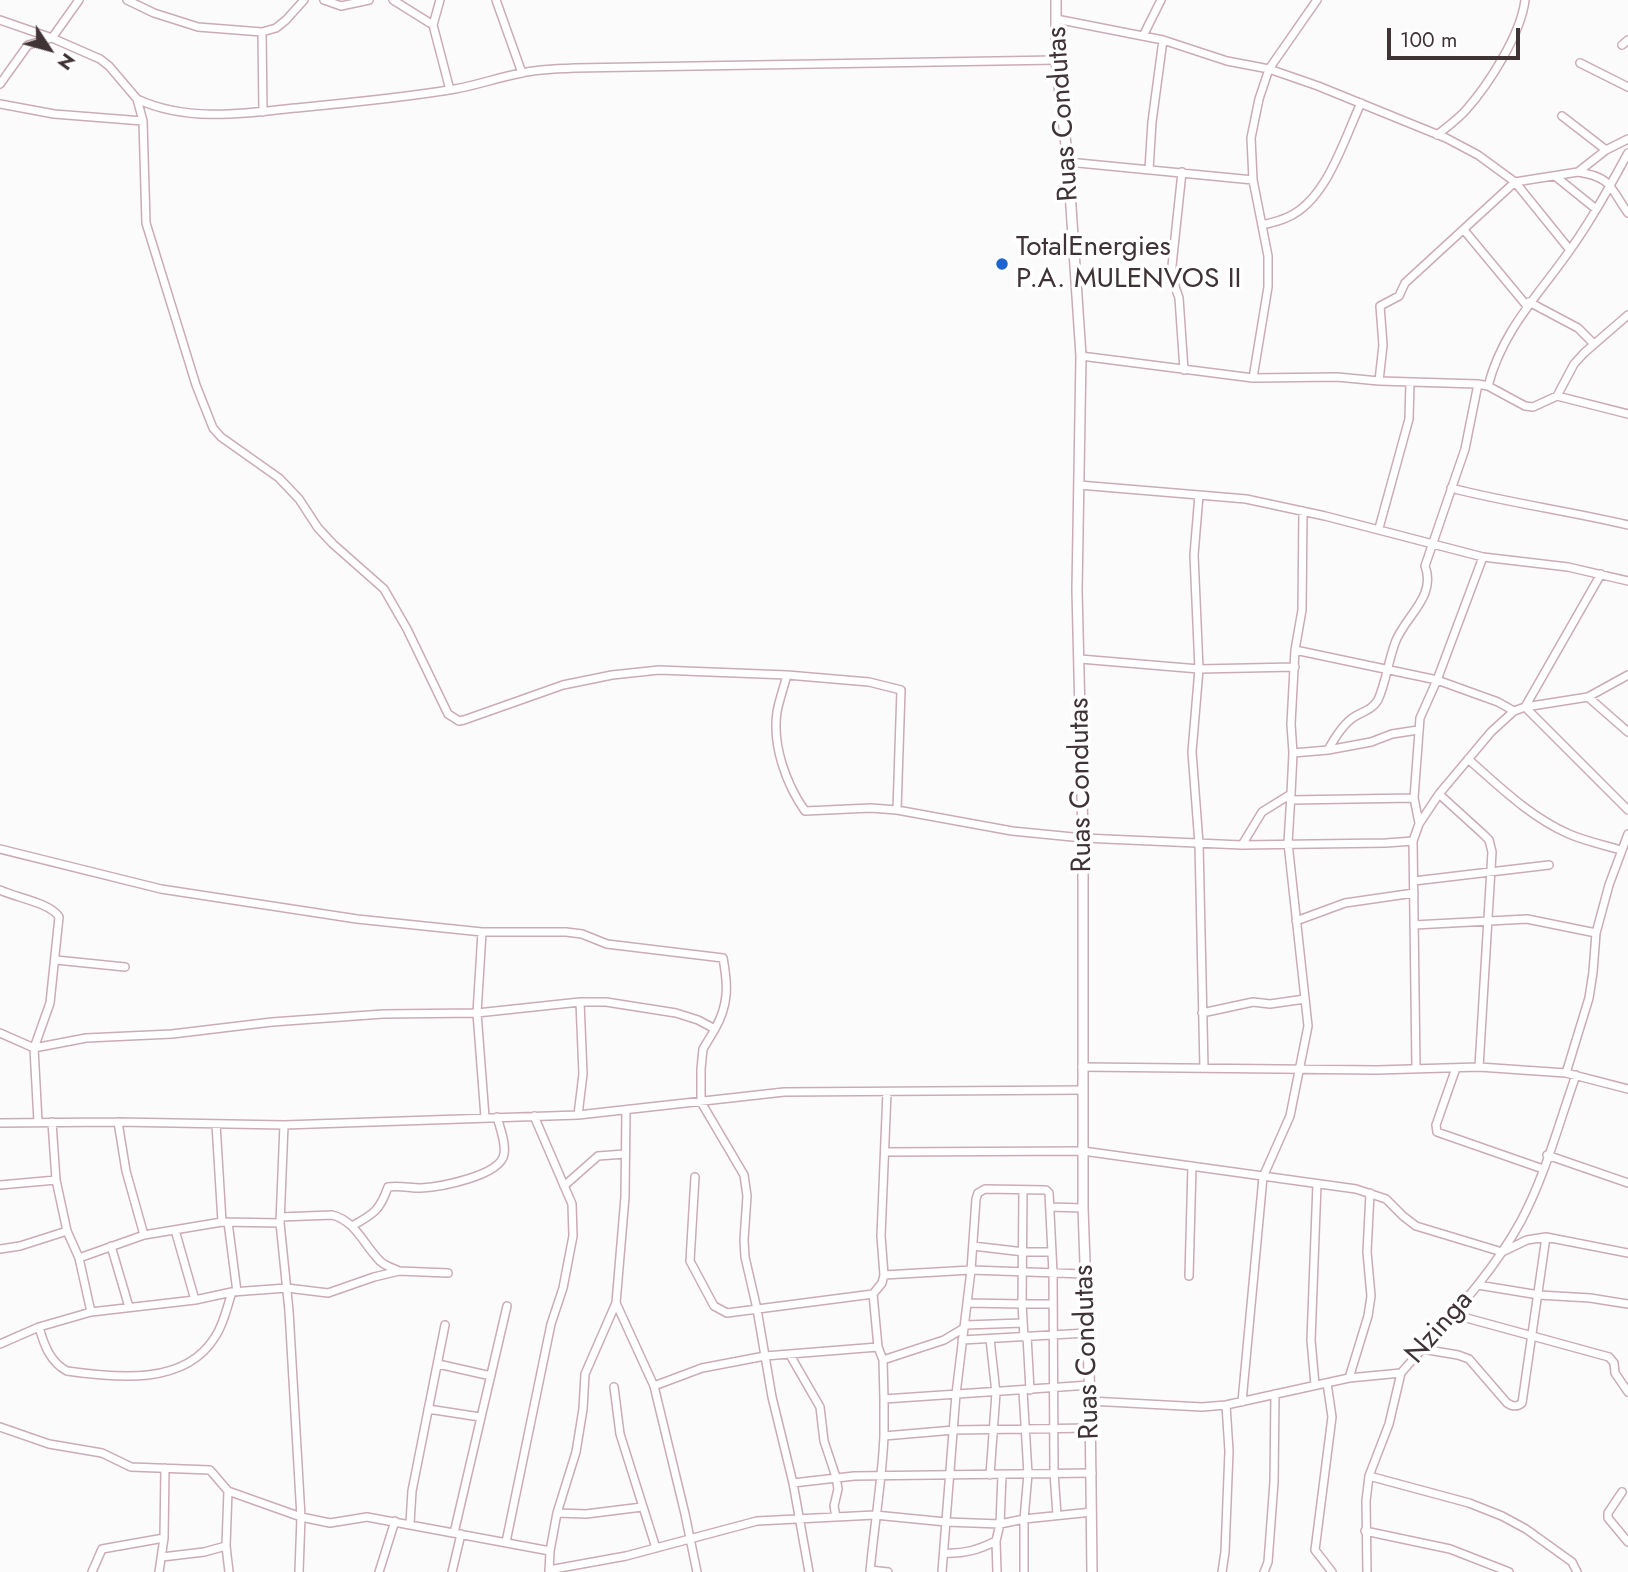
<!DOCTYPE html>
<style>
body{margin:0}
#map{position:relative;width:1628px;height:1572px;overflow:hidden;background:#fbfbfb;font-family:Jost,sans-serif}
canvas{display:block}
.north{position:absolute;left:14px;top:14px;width:70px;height:70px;-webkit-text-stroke:5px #fff;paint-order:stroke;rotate:126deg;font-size:19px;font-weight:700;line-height:28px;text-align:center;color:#3f3336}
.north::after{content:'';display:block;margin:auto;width:24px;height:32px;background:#3f3336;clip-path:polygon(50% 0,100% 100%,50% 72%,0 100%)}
.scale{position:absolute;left:1387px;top:28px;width:133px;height:32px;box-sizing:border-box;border:4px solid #3f3336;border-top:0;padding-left:9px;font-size:21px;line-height:24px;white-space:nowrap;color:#3f3336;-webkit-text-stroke:5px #fff;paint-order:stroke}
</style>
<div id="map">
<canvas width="1628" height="1572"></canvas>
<div class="north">N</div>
<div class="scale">100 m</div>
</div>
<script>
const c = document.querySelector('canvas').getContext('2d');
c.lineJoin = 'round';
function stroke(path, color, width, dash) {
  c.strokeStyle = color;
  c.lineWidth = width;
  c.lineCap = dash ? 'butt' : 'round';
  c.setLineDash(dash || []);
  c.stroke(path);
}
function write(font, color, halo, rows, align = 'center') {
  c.font = font + ' Jost,sans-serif';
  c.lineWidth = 7;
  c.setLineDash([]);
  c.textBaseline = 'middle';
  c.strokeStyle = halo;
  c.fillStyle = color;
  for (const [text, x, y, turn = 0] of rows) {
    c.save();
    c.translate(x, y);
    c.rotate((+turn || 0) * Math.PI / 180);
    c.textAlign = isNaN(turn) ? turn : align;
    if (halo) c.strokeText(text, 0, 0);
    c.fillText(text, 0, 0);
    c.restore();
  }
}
const minor = new Path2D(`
 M127 0 154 13 198 27 262 32 276 28 286 20 304 0
 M324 0 341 6 369 0
 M393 0 433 25
 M440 0 433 25 450 90
 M496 0 522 73
 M1056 19 1163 40 1227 61 1269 69 1318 86 1446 138 1478 155 1515 182 1570 250
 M0 20 52 38 100 59 109 66 137 99 143 121 146 223 196 385 213 428 221 437 279 478 299 499 318 528 333 544 384 589 407 629 448 714 459 721 464 720 563 685 612 675 659 670 787 675 869 682 901 690 897 810 1012 831 1083 838 1242 845 1386 843 1413 841 1419 824 1439 794 1491 732 1514 711 1525 707 1588 697 1628 675
 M262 32 263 112
 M1143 36 1161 0
 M1622 45 1628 40
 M1580 63 1628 87
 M0 84 28 45 52 38 79 0
 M137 99C186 122 243 114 295 108 348 103 402 98 455 89 478 85 499 77 522 73 539 69 558 69 575 68L1056 60
 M0 104 54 114 143 121
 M1562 116 1606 150
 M1437 135C1447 127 1458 119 1466 110 1489 84 1521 34 1525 0
 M1068 162 1253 180
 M1149 169 1152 122 1163 40
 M1182 172 1171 275 1179 298 1184 370
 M1578 172C1612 177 1610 188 1628 213
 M1555 176 1596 209
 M1262 225C1271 223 1280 221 1288 217 1327 200 1344 139 1361 103
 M1464 230 1527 306
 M1529 302 1578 328 1594 344
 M1081 356 1253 378 1337 377 1379 381 1478 384 1488 386 1525 406 1533 407 1557 396 1628 414
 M1253 378 1268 287V256L1253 180 1251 138 1259 99 1269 69 1317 0
 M1379 381 1383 345 1380 306 1399 296 1405 283 1515 182 1578 172 1606 150 1628 139
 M1488 386C1503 329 1538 296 1570 250 1592 219 1610 186 1628 153
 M1557 396 1574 364 1584 353 1628 315
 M1079 485 1199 495 1194 555 1199 669 1192 752 1199 844 1204 1068
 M1451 488C1509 503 1569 511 1628 525
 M1199 495 1246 499 1325 516 1483 557 1568 567 1628 581
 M1379 528 1409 419 1410 382
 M1601 574 1525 707 1628 810
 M1295 650 1437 680 1498 702 1514 711
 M1080 659 1199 669 1295 667
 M787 675C784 687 779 700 777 712 772 745 786 784 805 811L871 808 897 810
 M1588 697 1628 732
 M1328 750 1371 742 1392 734 1418 730
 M1293 753 1291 724 1295 650 1302 610 1303 511
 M1468 759C1499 786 1530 817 1569 834 1585 841 1604 845 1621 850
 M1439 794 1483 834 1489 840 1492 852 1479 1067
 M1290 800 1414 798
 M1419 823 1414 798 1420 718 1437 680 1483 557
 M1413 841 1416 1069
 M1242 845 1262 812 1291 794 1293 753 1328 750C1334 739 1343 724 1354 717 1363 711 1371 711 1378 700 1386 682 1388 662 1395 643 1404 617 1437 597 1425 566L1465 449 1478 384
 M0 849 161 889 357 919 482 932H566L582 934 607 944 723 958C728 985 729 1004 715 1029L698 1020 676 1013 606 1002H580L477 1013 383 1014 272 1022 172 1034 86 1038 34 1048 0 1033
 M1414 881 1549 865
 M0 890C17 898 51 903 59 917L50 1003 34 1048 38 1122
 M1296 921 1345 903 1414 893
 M1414 925 1527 919 1596 933
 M482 932 477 1013 485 1117
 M56 960 125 967
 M1202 1013 1253 1002 1270 1004 1305 999
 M715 1029 703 1049 701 1069V1102L744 1175 747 1196 744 1240 745 1257 757 1309 772 1397 793 1483 809 1572
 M1082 1067 1377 1070 1479 1067 1566 1073 1628 1089
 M1456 1068 1436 1125 1437 1132 1543 1169
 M1566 1073 1589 998 1593 972 1596 933 1609 885 1628 834
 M578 1115 583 1074 580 1002
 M52 1122 56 1180 67 1231 79 1258 91 1312
 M118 1122 126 1171 144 1235
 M0 1123 118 1122 284 1125 578 1115 784 1092 1083 1090
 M216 1124 222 1222
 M284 1125 280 1223 289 1311 301 1517 299 1572
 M885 1152 1083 1151 1356 1189 1386 1199 1403 1216 1416 1226 1502 1252 1527 1240 1546 1237 1628 1253
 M1547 1155 1628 1183
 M695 1177 690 1261 714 1306 727 1313 873 1294
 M0 1185 56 1180
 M564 1186 598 1156 625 1154
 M1023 1190 1022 1304H1053
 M1051 1207 1083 1208
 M280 1217 332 1215C356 1221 363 1244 380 1261 385 1266 393 1268 399 1271
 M228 1222 237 1292
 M352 1226C374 1214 380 1210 388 1187 399 1185 410 1188 421 1188 439 1187 501 1176 504 1154 506 1143 500 1128 497 1117
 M175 1230 195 1300
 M111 1246 129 1307
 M973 1246 1024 1252H1052
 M0 1249 20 1246 67 1231
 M79 1258 144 1235 222 1222 280 1223
 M884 1275 971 1270 1085 1274
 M1189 1276 1192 1166
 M1478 1285 1539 1295 1590 1298 1628 1304
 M616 1303 654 1386 685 1514 697 1572
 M968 1303 1022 1304 1024 1337
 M1452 1314 1609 1357 1614 1363 1615 1373 1628 1392
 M965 1325 1023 1323
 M39 1327C44 1345 50 1362 67 1371 116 1378 185 1386 215 1337 224 1324 227 1307 232 1292
 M1027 1336 1030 1390
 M962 1340 1087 1333
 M0 1344 39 1327 91 1312 195 1300 232 1292 287 1288 328 1293 374 1277 399 1271 448 1273
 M878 1347 883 1360 884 1399 1090 1385
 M1422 1349 1458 1355 1469 1359 1507 1403C1513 1407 1517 1407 1522 1403L1546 1237
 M790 1355 820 1407 824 1441 836 1477 838 1489 834 1506 836 1517
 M883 1360 944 1340 964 1328
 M438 1364 491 1376
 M1349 1378 1368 1316 1371 1296 1367 1252 1370 1193
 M1327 1383 1332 1417 1315 1550 1332 1572
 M1315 1385 1311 1340 1317 1184
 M654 1386 702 1368 765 1356 878 1347 873 1294 882 1283 884 1275 881 1236 887 1092
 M614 1387 620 1434 656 1548
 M884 1399V1436
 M1090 1401 1202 1407 1226 1405 1349 1378 1401 1373C1443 1325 1490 1278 1521 1221 1545 1176 1559 1123 1576 1075
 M1242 1402 1263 1177 1290 1116 1308 1026 1288 843 1291 794
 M428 1409 480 1417
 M0 1427 49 1444 102 1453 131 1467 210 1470 228 1491 301 1517 330 1523 367 1517 550 1551
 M990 1475 996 1393 990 1339
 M1369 1476 1469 1503 1502 1516 1526 1529 1572 1562 1577 1572
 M793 1483 854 1476 1092 1473
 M228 1491 226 1546 229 1572
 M1622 1492 1608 1513V1518L1628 1542
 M557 1513 586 1514 642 1507
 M410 1523 412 1491 445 1325
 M1365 1531 1450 1549 1509 1572
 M454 1533 507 1306
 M996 1541 997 1572
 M506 1542 551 1324 563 1288 573 1236 572 1204 534 1116
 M944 1553C964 1554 978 1550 996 1541L1000 1524 1024 1519 1028 1474 1023 1391
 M162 1557 204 1552 226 1546
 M549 1570 626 1556 757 1521 875 1515 946 1522 1000 1524 1002 1475
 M870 1570 888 1572
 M92 1572 102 1549 164 1538
 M159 1572 164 1538 165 1468
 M379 1572 395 1521
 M452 1572 461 1534
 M549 1572 550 1551 557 1513 576 1452 583 1409 585 1374 616 1303 625 1197 626 1110
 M870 1572C874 1526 882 1482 884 1436L954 1430 1091 1428
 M942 1572 956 1394 971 1270 976 1199 978 1193 985 1189 1046 1190 1049 1193 1053 1273 1054 1473 1057 1515
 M1024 1572V1519L1092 1512
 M1222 1572 1225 1552 1229 1451 1226 1405
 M1264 1572 1268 1562 1274 1482 1275 1394
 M1367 1572 1366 1501 1369 1476 1389 1424 1401 1373`);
const tertiary = new Path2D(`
 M1056 0V60L1068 162 1081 356 1077 590 1083 838V1208L1090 1401 1092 1572`);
stroke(minor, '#cbacb4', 10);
stroke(tertiary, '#cbacb4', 12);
stroke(minor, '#fff', 7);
stroke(tertiary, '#fff', 9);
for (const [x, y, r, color] of [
 [1002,264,7,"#1f65d0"]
]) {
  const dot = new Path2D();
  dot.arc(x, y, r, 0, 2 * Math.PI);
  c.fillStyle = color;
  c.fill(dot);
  stroke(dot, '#fff', 2.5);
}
write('28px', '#3f3336', '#fff', [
 ["Ruas Condutas",1064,114,-94],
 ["Ruas Condutas",1082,785,-91],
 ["Nzinga",1440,1328,-49],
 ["Ruas Condutas",1088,1352,-92]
]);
write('28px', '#3f3336', '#fff', [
 ["TotalEnergies",1016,248],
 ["P.A. MULENVOS II",1016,280]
], 'left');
</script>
